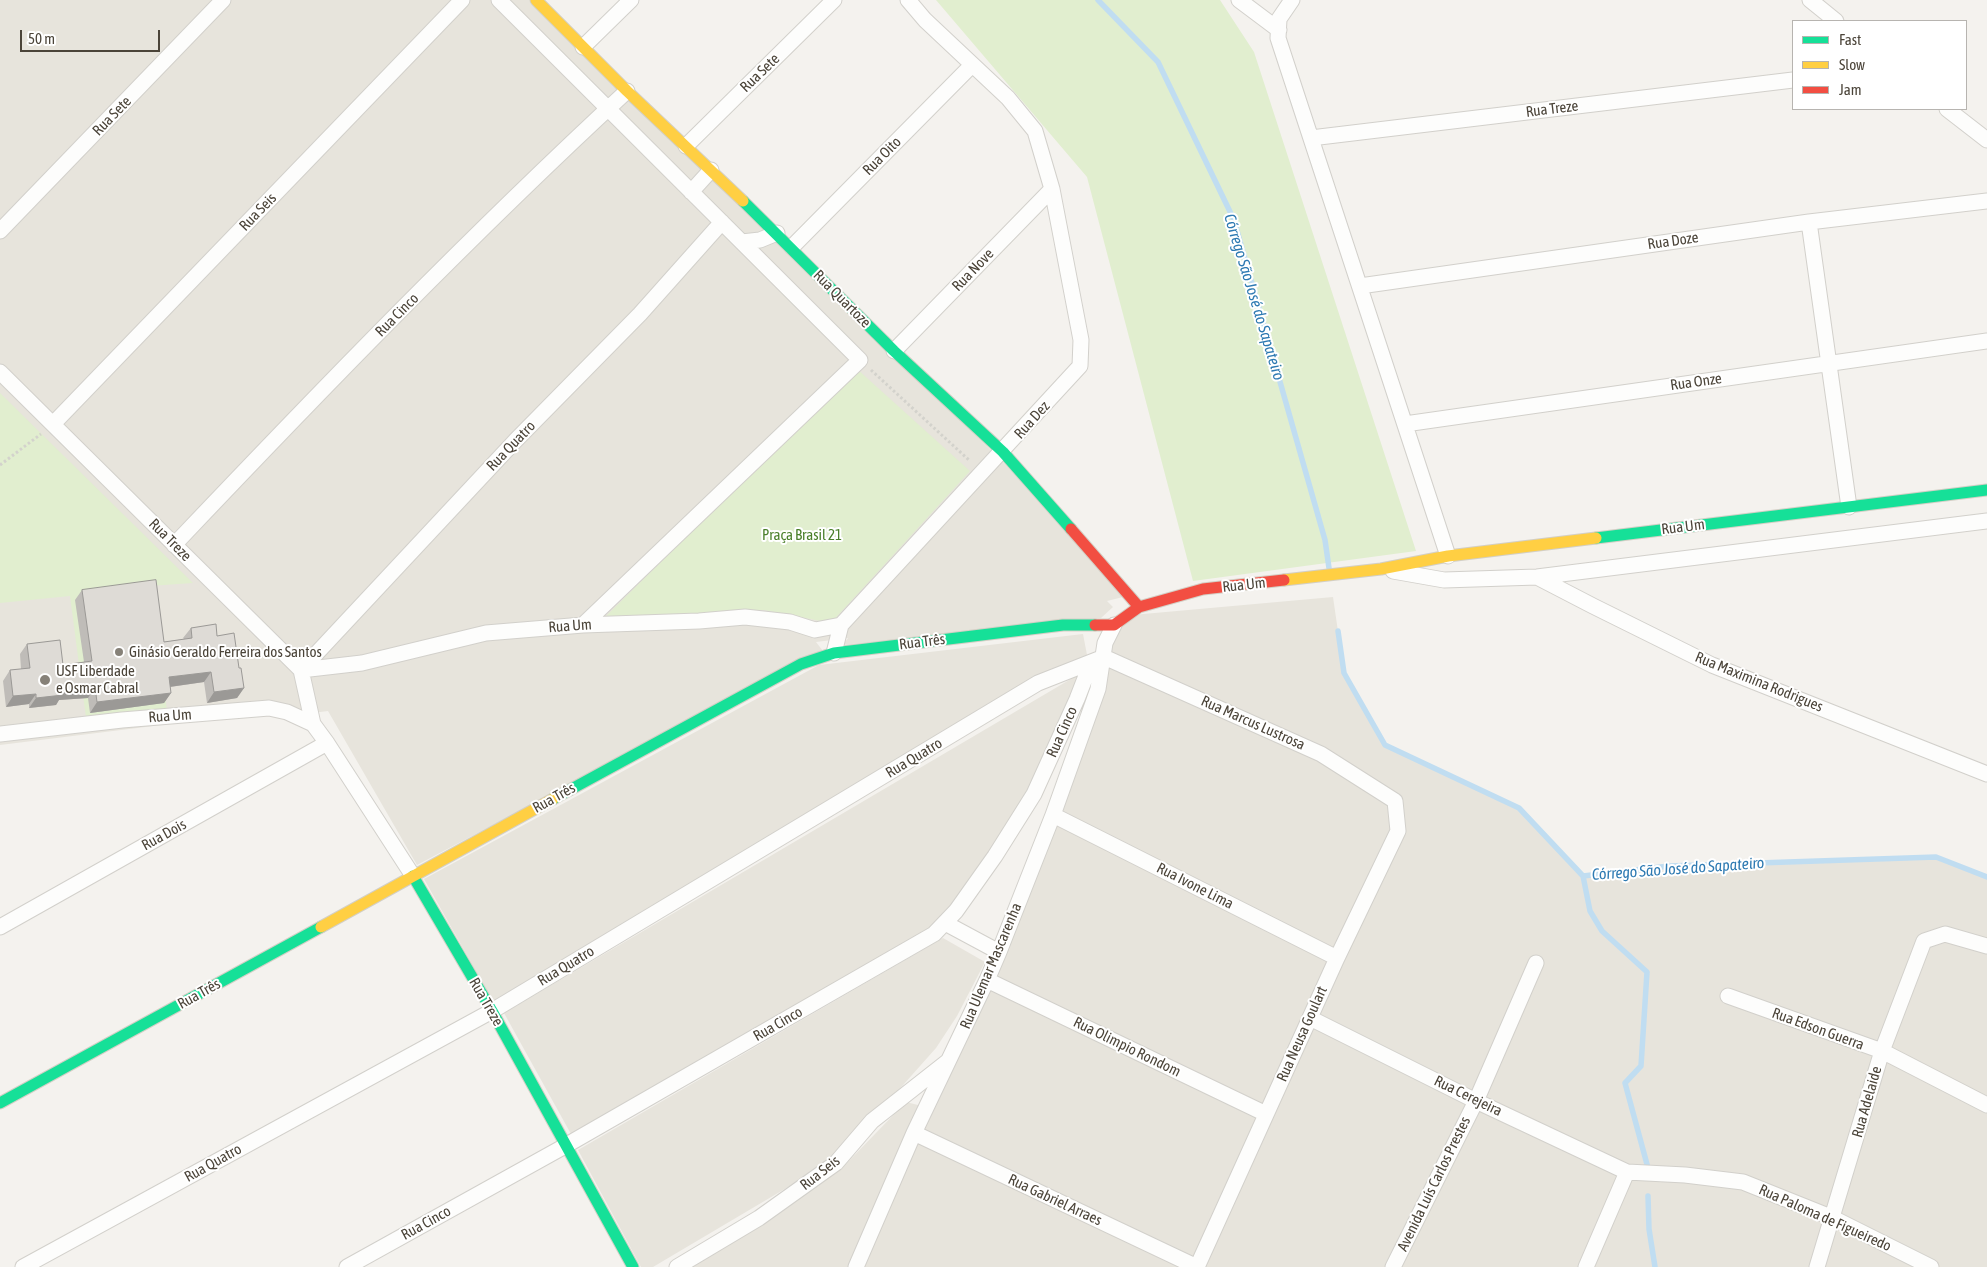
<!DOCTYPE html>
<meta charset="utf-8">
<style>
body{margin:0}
#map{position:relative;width:1987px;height:1267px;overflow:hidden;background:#f4f2ee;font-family:"Asap Condensed",sans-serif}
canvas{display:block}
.legend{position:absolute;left:1792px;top:20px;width:175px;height:90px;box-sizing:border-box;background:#fff;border:1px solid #b7b4b0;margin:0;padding:6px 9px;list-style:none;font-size:15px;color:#4b4439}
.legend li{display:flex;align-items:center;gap:10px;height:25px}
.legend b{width:25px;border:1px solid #b7b4b0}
.scale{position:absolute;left:20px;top:30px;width:140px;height:22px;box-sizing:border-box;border:2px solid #4b4439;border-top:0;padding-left:6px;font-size:15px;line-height:18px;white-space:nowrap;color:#4b4439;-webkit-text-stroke:4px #fff;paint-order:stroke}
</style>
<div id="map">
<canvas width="1987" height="1267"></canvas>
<ul class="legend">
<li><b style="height:6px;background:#16e098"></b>Fast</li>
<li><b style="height:6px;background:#ffcf43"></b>Slow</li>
<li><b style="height:6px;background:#f24e42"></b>Jam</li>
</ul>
<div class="scale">50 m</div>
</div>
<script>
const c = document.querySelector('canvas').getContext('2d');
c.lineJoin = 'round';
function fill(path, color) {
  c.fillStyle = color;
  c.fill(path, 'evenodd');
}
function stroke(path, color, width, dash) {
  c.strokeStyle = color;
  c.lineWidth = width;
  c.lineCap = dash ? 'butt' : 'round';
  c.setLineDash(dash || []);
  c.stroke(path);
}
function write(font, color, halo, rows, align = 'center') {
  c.font = font + ' "Asap Condensed",sans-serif';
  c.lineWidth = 4;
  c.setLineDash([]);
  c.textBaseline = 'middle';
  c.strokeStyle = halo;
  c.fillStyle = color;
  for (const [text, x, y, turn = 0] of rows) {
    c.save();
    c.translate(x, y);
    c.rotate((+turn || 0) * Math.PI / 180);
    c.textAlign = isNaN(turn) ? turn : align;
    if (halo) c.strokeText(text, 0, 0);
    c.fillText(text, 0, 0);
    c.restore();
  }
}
fill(new Path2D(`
 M0 0H539L1135 594 1107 601 1113 607 1101 618 843 645 848 638 816 642 823 651 417 865 328 711 305 714H250L0 745Z
 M1333 597 1344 673 1385 745 1519 808 1583 876 1669 866 1936 857 1987 877V1267H859L1056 816 1110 617Z
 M1083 634 1087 655 494 1003 424 879 819 665Z
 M1081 673 1033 780 960 902 914 941 571 1134 504 1013Z
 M943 938 985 962 957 1016 936 1048 856 1138 832 1161 653 1267H641L578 1150Z
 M906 1102 922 1106 852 1267H693L843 1167Z`), '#e7e4dc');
fill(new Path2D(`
 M936 0H1220L1254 52 1416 551 1193 581 1087 177Z
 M857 369 970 471 831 623 764 610 601 621Z
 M0 393 193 583 149 586 167 710 86 718 70 596 0 603Z`), '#e1eecf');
stroke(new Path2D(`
 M1098 0 1158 62 1234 220 1325 540 1329 568
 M1338 631 1344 673 1385 745 1519 808 1583 876
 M1583 876 1669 866 1936 857 1987 877
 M1583 876 1590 911 1602 931 1647 972 1641 1066 1625 1083 1648 1168
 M1648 1196 1649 1229 1655 1267`), '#c0ddf1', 5.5);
const street = new Path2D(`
 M499 0 860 360 583 625
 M1239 0 1279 30
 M1292 0 1279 19 1278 38 1448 556
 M1810 0 1836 21
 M583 47 631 0
 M1947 109 1987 140
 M1311 138 1793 80
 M686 146 834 0
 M691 192 711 170
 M1809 222 1849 507
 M0 231 223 0
 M742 242 760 240 777 233
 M792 247 972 65
 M1360 286 1809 222 1987 201
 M894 351 1052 189
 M0 372 301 670 313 724
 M53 424 462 0
 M1405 424 1987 341
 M174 545C321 390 470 236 627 91
 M1393 571 1444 580 1537 577 1987 521
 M1537 577 1593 606 1712 665 1987 774
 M834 653 841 625 1080 366 1081 340 1052 189 1035 131 1008 98 925 20 908 0
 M1104 657 1321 754 1395 801 1398 831 1337 958 1197 1267
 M301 670 515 441 640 314 722 222
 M301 670 362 663 486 633 583 625 699 621 745 617 790 622 815 630 841 625
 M0 734 122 720 269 708 287 712 313 724 327 743 413 876
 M1053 815 1337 958
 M945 923 999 952
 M0 927 327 743
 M987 980 1266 1114
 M1728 996 1882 1051 1987 1105
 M1310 1018 1476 1101 1627 1172 1685 1175 1743 1182 1833 1218 1931 1267
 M914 1133 1197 1267
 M23 1267 492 1011 1038 683 1104 657
 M347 1267 565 1146 934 934 956 911 995 856 1034 794 1077 699 1091 663
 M677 1267 759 1218 836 1163 872 1121 947 1062
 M856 1267 914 1133 987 980 999 952 1053 815 1098 689 1105 643 1114 625
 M1393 1267 1476 1101 1536 963
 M1586 1267 1627 1172
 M1817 1267 1882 1051 1924 941 1945 934 1987 946`);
const fast = new Path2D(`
 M743 201 894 351 1003 452 1071 529
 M1596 538 1987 490
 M553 799 801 664 834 653 1063 625H1095
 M413 876 492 1011 633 1267
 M0 1103 321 927`);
const slow = new Path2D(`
 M536 0 627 91 743 201
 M1284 580 1381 569 1448 556 1596 538
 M321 927 553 799`);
const jam = new Path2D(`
 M1071 529 1139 607
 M1095 625H1114L1139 607 1203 589 1284 580`);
stroke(street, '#d2d0cb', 17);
stroke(fast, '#d3cfc5', 13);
stroke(slow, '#d3cfc5', 13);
stroke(jam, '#d3cfc5', 13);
stroke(new Path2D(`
 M871 370 970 461
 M0 465 41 434`), '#d3d2cc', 3, [2.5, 2.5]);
stroke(street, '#fdfdfc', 15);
stroke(fast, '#16e098', 11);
stroke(slow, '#ffcf43', 11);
stroke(jam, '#f24e42', 11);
fill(new Path2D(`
 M82 590 164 642 184 639 183 638 191 628 217 636 239 668 244 688 237 698 207 703 204 682 170 687 171 693 164 703 90 713 88 698 59 700 56 705 29 708V704L6 707 3 681 10 670 21 669 20 654 27 644 63 665 84 662 75 600Z`), '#bfbcb8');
fill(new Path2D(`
 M211 672 204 682 162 688 169 677Z
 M95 687 88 698 59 700 56 705 29 708 36 698 62 691Z
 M244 688 237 698 207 703 214 692Z
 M171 693 164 703 90 713 97 702Z
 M36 694 29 704 6 707 13 696Z`), '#9b9996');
const building = new Path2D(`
 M156 580 164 642 192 638 191 628 216 624 217 636 234 633 239 668H241L244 688 214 692 211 672 169 677 171 693 97 702 95 687 62 691 63 695 36 698V694L13 696 10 670 30 668 27 644 60 640 63 665 92 661 82 590Z`);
fill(building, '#dedbd6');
stroke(building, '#9b9996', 1);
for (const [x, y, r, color] of [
 [119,652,5,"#868178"],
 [45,680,6,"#868178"]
]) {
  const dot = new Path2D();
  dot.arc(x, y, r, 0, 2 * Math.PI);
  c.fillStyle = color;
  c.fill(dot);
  stroke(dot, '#fff', 2);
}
write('15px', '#4b4439', '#fff', [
 ["Rua Sete",760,73,-44],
 ["Rua Treze",1552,109,-7],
 ["Rua Sete",112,116,-46],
 ["Rua Oito",882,156,-45],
 ["Rua Seis",258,212,-46],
 ["Rua Doze",1673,241,-8],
 ["Rua Nove",973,270,-46],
 ["Rua Quartoze",842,299,45],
 ["Rua Cinco",397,315,-45],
 ["Rua Onze",1696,382,-8],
 ["Rua Dez",1032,420,-48],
 ["Rua Quatro",511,446,-46],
 ["Rua Um",1683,527,-7],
 ["Rua Treze",170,540,45],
 ["Rua Um",1244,585,-6],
 ["Rua Um",570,626,-4],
 ["Rua Três",922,642,-7],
 ["Rua Maximina Rodrigues",1759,682,22],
 ["Rua Um",170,716,-4],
 ["Rua Marcus Lustrosa",1253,723,24],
 ["Rua Cinco",1062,732,-66],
 ["Rua Quatro",914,758,-31],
 ["Rua Três",554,798,-29],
 ["Rua Dois",164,835,-29],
 ["Rua Ivone Lima",1195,886,27],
 ["Rua Quatro",566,966,-31],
 ["Rua Ulemar Mascarenha",991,966,-67],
 ["Rua Três",199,994,-29],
 ["Rua Treze",486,1002,60],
 ["Rua Cinco",778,1024,-30],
 ["Rua Edson Guerra",1818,1029,20],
 ["Rua Neusa Goulart",1302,1034,-66],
 ["Rua Olimpio Rondom",1127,1047,26],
 ["Rua Cerejeira",1468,1096,26],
 ["Rua Adelaide",1867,1102,-74],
 ["Rua Quatro",213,1163,-29],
 ["Rua Seis",820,1173,-38],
 ["Avenida Luís Carlos Prestes",1434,1184,-64],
 ["Rua Gabriel Arraes",1055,1200,25],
 ["Rua Paloma de Figueiredo",1825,1218,24],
 ["Rua Cinco",426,1223,-29]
]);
write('15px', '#4a7f2a', '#fff', [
 ["Praça Brasil 21",802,535]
]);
write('15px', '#4b4439', '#fff', [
 ["Ginásio Geraldo Ferreira dos Santos",129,652],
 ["USF Liberdade",56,671],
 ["e Osmar Cabral",56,688]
], 'left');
write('italic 16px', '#2e7ab2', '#fff', [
 ["Córrego São José do Sapateiro",1254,297,73],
 ["Córrego São José do Sapateiro",1678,869,-4]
]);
</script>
